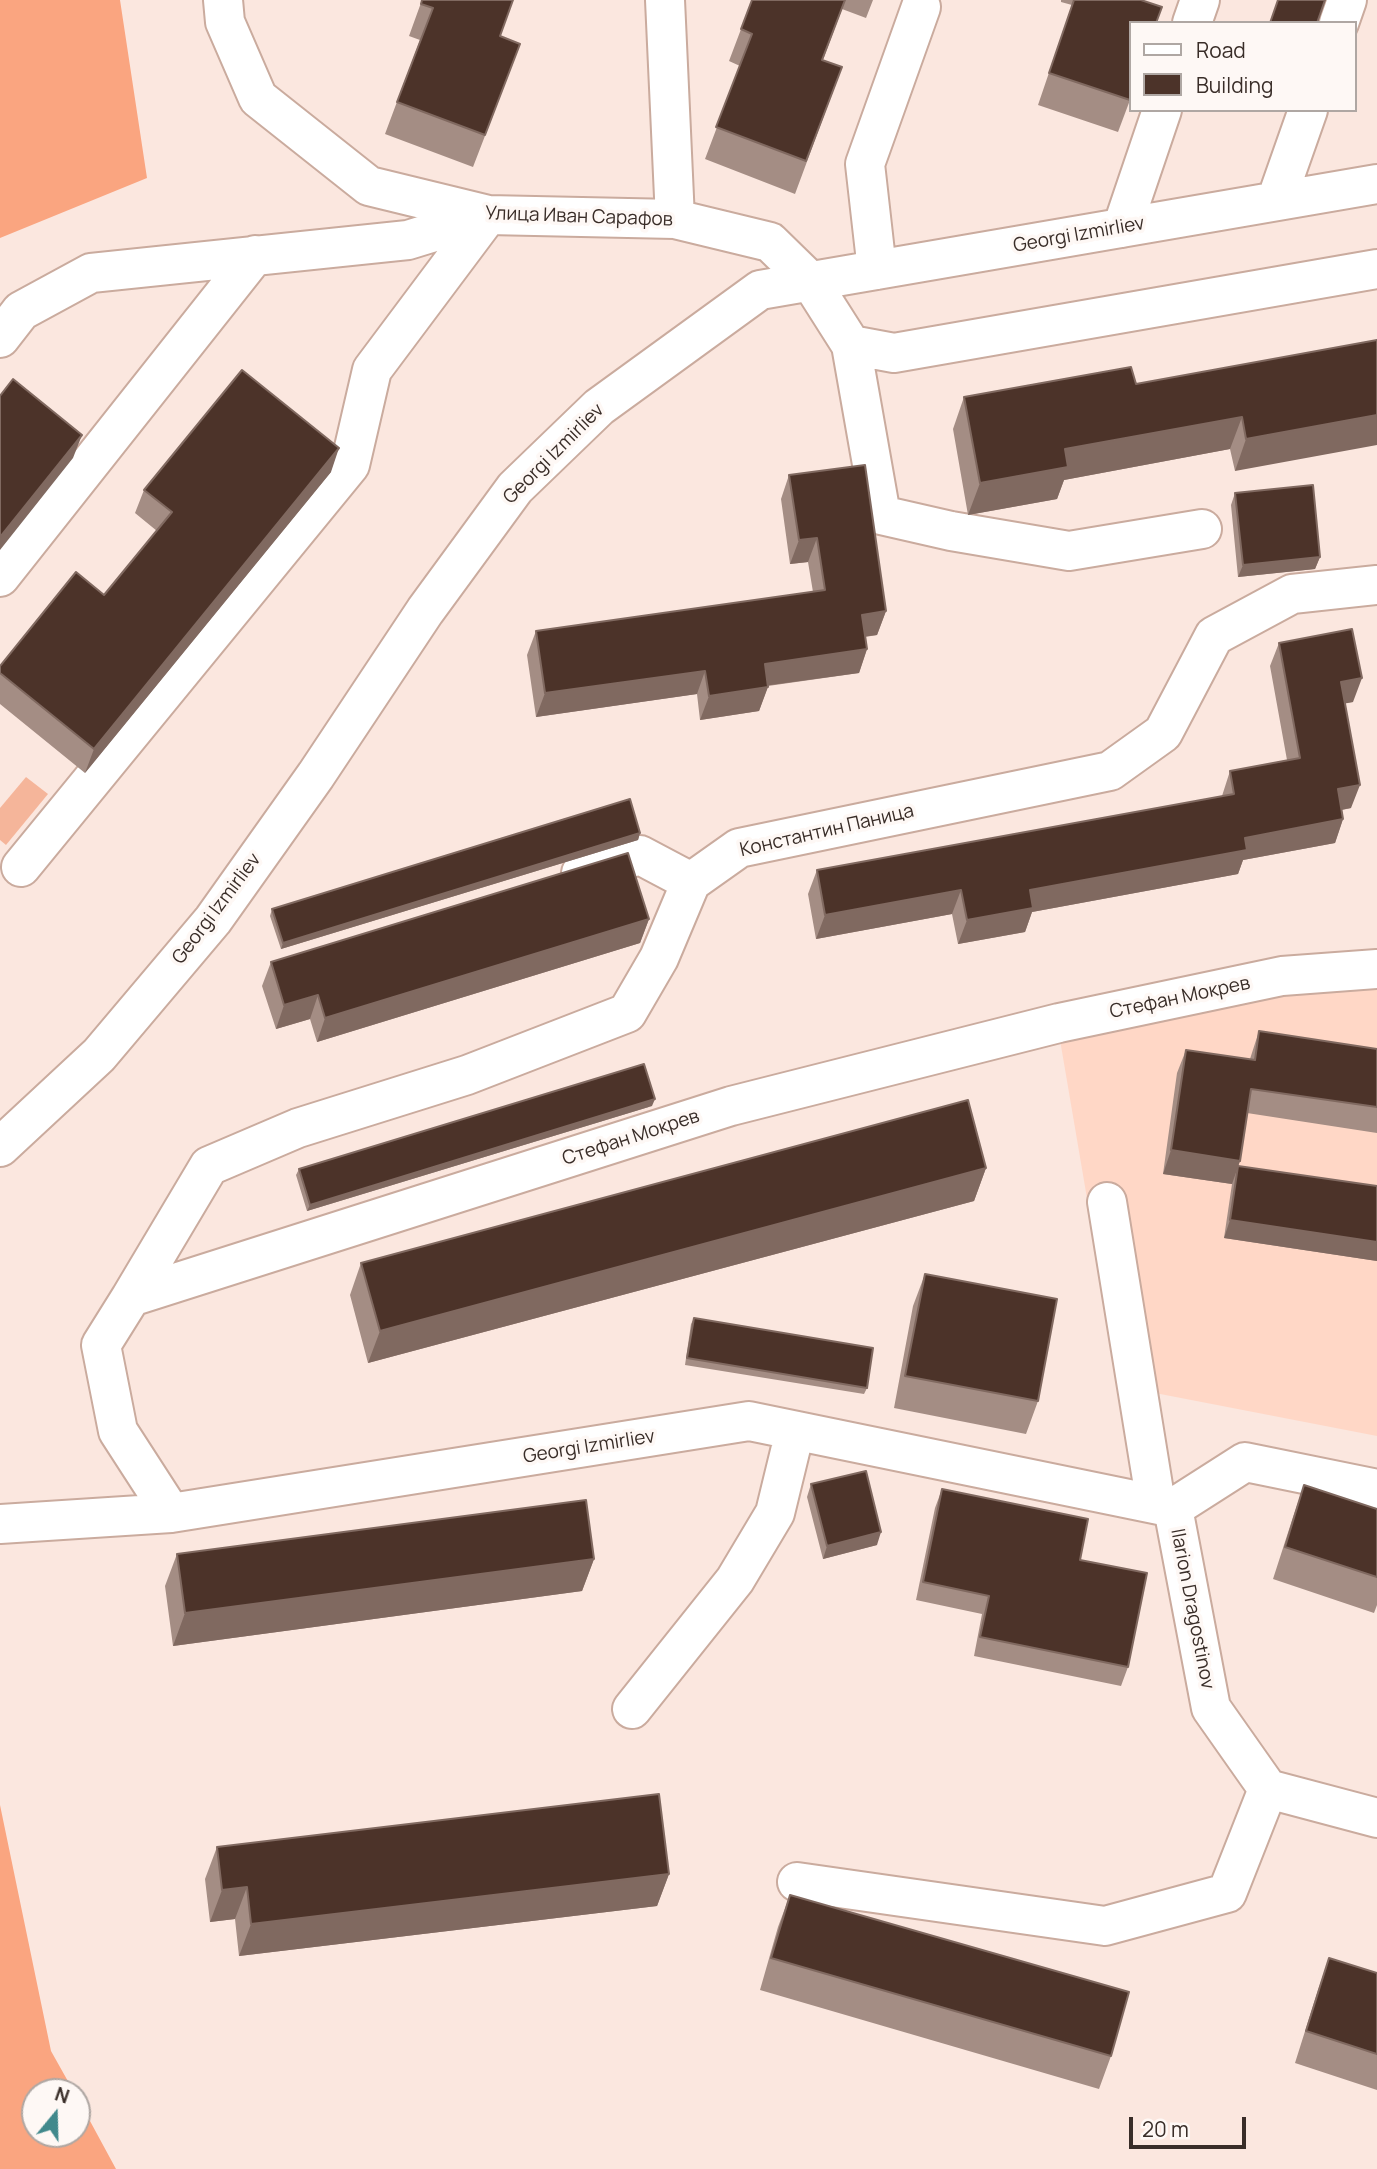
<!DOCTYPE html>
<meta charset="utf-8">
<style>
body{margin:0}
#map{position:relative;width:1377px;height:2169px;overflow:hidden;background:#fbe7df;font-family:Manrope,sans-serif}
canvas{display:block}
.legend{position:absolute;left:1129px;top:21px;width:228px;height:91px;box-sizing:border-box;background:#fef8f5;border:2px solid #afa7a3;margin:0;padding:9px 12px;list-style:none;font-size:21px;color:#392d28}
.legend li{display:flex;align-items:center;gap:14px;height:35px}
.legend b{width:35px;border:2px solid #afa7a3}
.north{position:absolute;left:21px;top:2078px;width:70px;height:70px;box-sizing:border-box;background:#fef8f5;border:2px solid #afa7a3;border-radius:50%;rotate:19deg;font-size:19px;font-weight:700;line-height:28px;text-align:center;color:#392d28}
.north::after{content:'';display:block;margin:auto;width:24px;height:32px;background:#41898c;clip-path:polygon(50% 0,100% 100%,50% 72%,0 100%)}
.scale{position:absolute;left:1129px;top:2117px;width:117px;height:32px;box-sizing:border-box;border:4px solid #392d28;border-top:0;padding-left:9px;font-size:21px;line-height:24px;white-space:nowrap;color:#392d28;-webkit-text-stroke:5px #fef8f5;paint-order:stroke}
</style>
<div id="map">
<canvas width="1377" height="2169"></canvas>
<ul class="legend">
<li><b style="height:9px;background:#fff"></b>Road</li>
<li><b style="height:19px;background:#4c3329"></b>Building</li>
</ul>
<div class="north">N</div>
<div class="scale">20 m</div>
</div>
<script>
const c = document.querySelector('canvas').getContext('2d');
c.lineJoin = 'round';
function fill(path, color) {
  c.fillStyle = color;
  c.fill(path, 'evenodd');
}
function stroke(path, color, width, dash) {
  c.strokeStyle = color;
  c.lineWidth = width;
  c.lineCap = dash ? 'butt' : 'round';
  c.setLineDash(dash || []);
  c.stroke(path);
}
function write(font, color, halo, rows, align = 'center') {
  c.font = font + ' Manrope,sans-serif';
  c.lineWidth = 7;
  c.setLineDash([]);
  c.textBaseline = 'middle';
  c.strokeStyle = halo;
  c.fillStyle = color;
  for (const [text, x, y, turn = 0] of rows) {
    c.save();
    c.translate(x, y);
    c.rotate((+turn || 0) * Math.PI / 180);
    c.textAlign = isNaN(turn) ? turn : align;
    if (halo) c.strokeText(text, 0, 0);
    c.fillText(text, 0, 0);
    c.restore();
  }
}
fill(new Path2D(`
 M1377 983V1436L1119 1386 1059 1034 1286 989Z`), '#ffd7c6');
fill(new Path2D(`
 M26 777 48 794 6 845 0 840V808Z`), '#f5b59a');
fill(new Path2D(`
 M0 0H120L147 178 0 238Z
 M0 1805 51 2051 74 2092H35V2134H77V2097L116 2169H0Z`), '#faa580');
const minor = new Path2D(`
 M223 0 225 22 258 98 369 186 488 215 675 219 770 242 811 282 851 345 881 515 951 531 1069 551 1202 529
 M665 0 675 219
 M1192 23 1200 0
 M1339 23 1347 0
 M1276 201 1308 110
 M1122 228 1162 110
 M877 270 865 164 921 7
 M0 338 21 311 91 273 408 240 486 216
 M851 345 894 353 1377 269
 M0 577 255 255
 M21 867 350 465 372 370 488 215
 M581 873 640 855 691 882
 M0 1147 99 1055 213 920 316 775 425 611 515 488 599 407 760 290 1377 184
 M1107 1202 1156 1504
 M131 1297 209 1166 298 1128 467 1075 627 1013 659 958 691 882 739 848 1110 771 1163 733 1214 636 1292 594 1377 585
 M1173 1508 1211 1708 1268 1789 1377 1818
 M1173 1508 1245 1462 1377 1489
 M171 1513 118 1431 101 1345 131 1297 731 1106 1059 1023 1282 976 1377 969
 M0 1524 171 1513 749 1421 1173 1508
 M632 1709 735 1580 775 1513 795 1431
 M797 1882 1105 1926 1227 1893 1268 1789`);
stroke(minor, '#caab9e', 42);
stroke(minor, '#fff', 38);
fill(new Path2D(`
 M422 0 500 36 508 76 473 167 385 134 420 40 409 36Z
 M752 0H873L866 18 842 9 823 60 842 67 795 194 705 159 740 66 729 61Z
 M1061 0H1141L1130 100 1118 132 1038 105 1072 5 1061 2Z
 M1377 340 1235 471 1230 449 1064 480 1057 499 968 515 953 429 964 397 1136 384Z
 M331 472 85 773 0 704V666L104 595 157 531 135 513 144 490Z
 M789 475 886 611 877 635 865 637 867 649 859 673 768 686 759 711 700 720 697 694 536 717 527 655 536 631 813 592 808 562 790 564 781 499Z
 M1235 493 1320 557 1315 569 1238 577 1231 505Z
 M1279 643 1353 702 1345 703 1351 808 1342 810 1343 819 1335 843 1243 860 1238 874 1032 912 1025 932 958 944 952 914 816 939 808 894 817 870 1222 796 1230 771 1287 760 1270 666Z
 M640 833 638 840 281 949 270 916 272 909Z
 M649 919 640 943 317 1042 310 1019 276 1029 262 986 271 962Z
 M1259 1031 1377 1049V1133L1247 1113 1240 1161 1238 1166 1377 1186V1261L1224 1238 1232 1184 1163 1174 1177 1073 1186 1050 1250 1059Z
 M652 1106 307 1211 296 1175 299 1169Z
 M986 1168 974 1201 368 1363 350 1295 361 1263Z
 M925 1274 1038 1401 1026 1434 894 1408 913 1306Z
 M694 1318 867 1388 864 1394 685 1365 691 1324Z
 M811 1484 877 1545 823 1559 807 1497Z
 M1304 1485 1377 1509V1605L1374 1613 1273 1579 1293 1517Z
 M942 1489 1080 1560 1128 1667 1121 1686 974 1656 982 1614 916 1600 935 1508Z
 M177 1554 594 1559 582 1591 173 1646 165 1586Z
 M217 1847 669 1874 657 1906 239 1956 235 1919 210 1922 205 1879Z
 M790 1895 1111 2056 1099 2089 760 1990 778 1927Z
 M1329 1958 1377 1973V2090L1295 2063 1318 1990Z`), '#a48d84');
fill(new Path2D(`
 M1377 415V445L1235 471 1246 439Z
 M1242 417 1230 449 1064 480 1057 499 968 515 980 483 1065 449Z
 M82 435 73 458 0 550V537Z
 M339 448 331 472 85 773 94 749Z
 M817 538 808 562 790 564 799 540Z
 M1320 557 1315 569 1238 577 1243 565Z
 M886 611 877 635 853 638 862 615Z
 M867 649 859 673 756 687 765 664Z
 M705 671 697 694 536 717 545 693Z
 M1362 678 1353 702 1332 706 1341 682Z
 M768 687 759 711 700 720 709 696Z
 M1360 785 1351 808 1329 812 1338 789Z
 M1343 819 1335 843 1243 860 1238 874 1032 912 1025 932 958 944 967 920 1030 890 1245 838Z
 M640 833 638 840 281 949 283 943Z
 M961 890 952 914 816 939 825 915Z
 M649 919 640 943 317 1042 325 1018Z
 M318 995 310 1019 276 1029 284 1005Z
 M655 1099 652 1106 307 1211 310 1205Z
 M1171 1150 1240 1161 1232 1184 1163 1174Z
 M986 1168 974 1201 368 1363 380 1331Z
 M1230 1220 1377 1242V1261L1224 1238Z
 M881 1532 877 1545 823 1559 827 1546Z
 M594 1559 582 1591 173 1646 185 1613Z
 M669 1874 657 1906 239 1956 251 1924Z
 M247 1887 235 1919 210 1922 222 1890Z`), '#806960');
const building = new Path2D(`
 M422 0H513L500 36 520 44 485 135 397 102 433 8 421 4Z
 M752 0H845L822 60 842 67 806 161 716 127 752 34 741 29Z
 M1074 0H1141L1162 7 1156 23H1130V100L1049 73Z
 M1278 0H1325L1317 23H1270Z
 M1377 340V415L1246 439 1242 417 1065 449 1068 467 980 483 964 397 1131 367 1136 384Z
 M242 370 339 448 94 749 0 673V666L76 572 104 595 172 512 144 490Z
 M13 379 82 435 0 537V396Z
 M865 465 886 611 862 615 867 649 765 664 768 687 709 696 705 671 545 693 536 631 825 590 817 538 799 540 789 475Z
 M1313 485 1320 557 1243 565 1235 493Z
 M1352 629 1362 678 1341 682 1360 785 1338 789 1343 819 1245 838 1247 850 1030 890 1033 908 967 920 961 890 825 915 817 870 1234 794 1230 771 1300 758 1279 643Z
 M630 799 640 833 283 943 272 909Z
 M628 853 649 919 325 1018 318 995 284 1005 271 962Z
 M1259 1031 1377 1049V1107L1251 1089 1240 1161 1171 1150 1186 1050 1255 1060Z
 M644 1064 655 1099 310 1205 299 1169Z
 M968 1100 986 1168 380 1331 361 1263Z
 M1238 1166 1377 1186V1242L1230 1220Z
 M925 1274 1057 1299 1038 1401 905 1376Z
 M694 1318 873 1348 867 1388 687 1358Z
 M866 1471 881 1532 827 1546 811 1484Z
 M1304 1485 1377 1509V1577L1285 1547Z
 M942 1489 1088 1519 1080 1560 1147 1573 1128 1667 980 1637 989 1596 923 1582Z
 M586 1500 594 1559 185 1613 177 1554Z
 M659 1794 669 1874 251 1924 247 1887 222 1890 217 1847Z
 M790 1895 1129 1992 1111 2056 771 1958Z
 M1329 1958 1377 1973V2054L1306 2031Z`);
fill(building, '#4c3329');
stroke(building, '#806960', 2);
write('19px', '#392d28', '#fef8f5', [
 ["Улица Иван Сарафов",579,217,2],
 ["Georgi Izmirliev",1079,235,-10],
 ["Georgi Izmirliev",554,454,-45],
 ["Константин Паница",827,831,-13],
 ["Georgi Izmirliev",217,909,-53],
 ["Стефан Мокрев",1180,998,-12],
 ["Стефан Мокрев",631,1138,-18],
 ["Georgi Izmirliev",589,1447,-9],
 ["Ilarion Dragostinov",1192,1609,79]
]);
</script>
